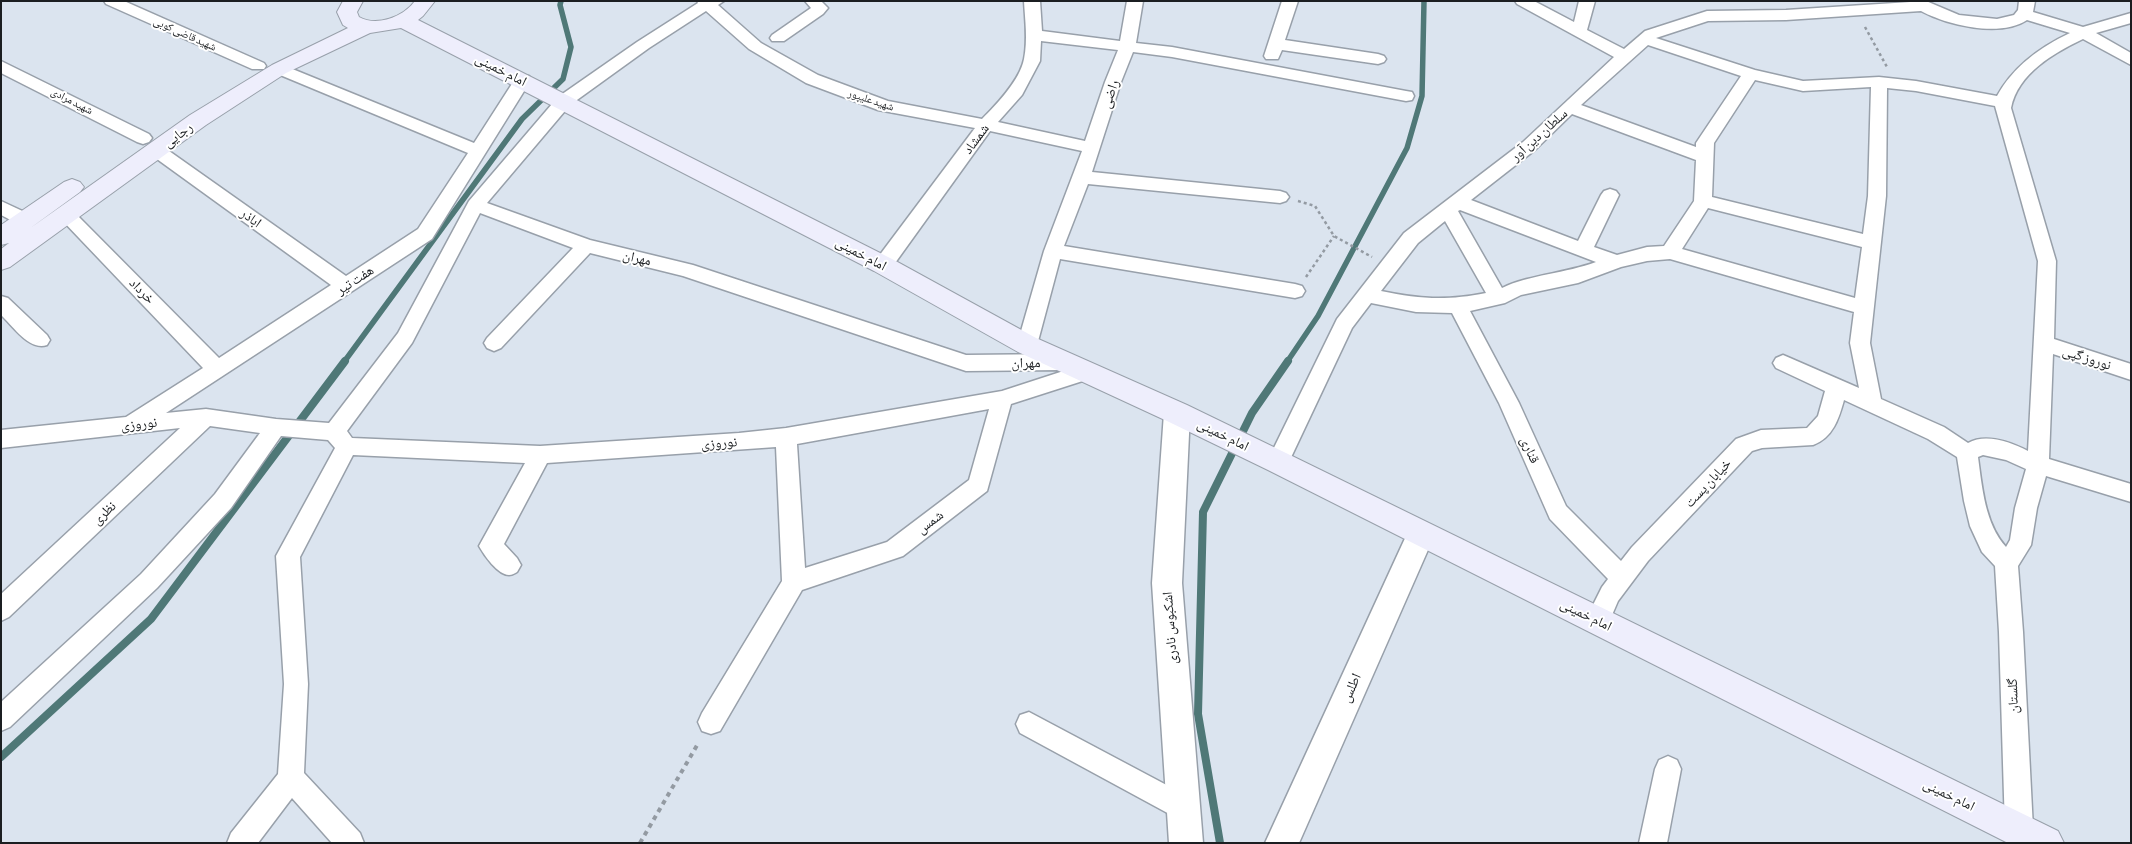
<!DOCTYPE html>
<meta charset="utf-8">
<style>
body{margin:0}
#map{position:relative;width:2132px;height:844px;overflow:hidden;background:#dbe4ef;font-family:"Asap Condensed",sans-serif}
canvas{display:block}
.frame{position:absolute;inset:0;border:2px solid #1b1e21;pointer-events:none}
</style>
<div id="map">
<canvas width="2132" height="844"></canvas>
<div class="frame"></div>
</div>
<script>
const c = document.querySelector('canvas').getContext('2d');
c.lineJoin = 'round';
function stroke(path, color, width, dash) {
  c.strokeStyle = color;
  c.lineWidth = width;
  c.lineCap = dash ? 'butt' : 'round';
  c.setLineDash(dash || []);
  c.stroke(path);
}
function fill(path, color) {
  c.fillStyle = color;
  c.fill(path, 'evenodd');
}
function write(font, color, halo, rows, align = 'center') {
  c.font = font + ' "Asap Condensed","Noto Naskh Arabic",sans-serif';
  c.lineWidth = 4;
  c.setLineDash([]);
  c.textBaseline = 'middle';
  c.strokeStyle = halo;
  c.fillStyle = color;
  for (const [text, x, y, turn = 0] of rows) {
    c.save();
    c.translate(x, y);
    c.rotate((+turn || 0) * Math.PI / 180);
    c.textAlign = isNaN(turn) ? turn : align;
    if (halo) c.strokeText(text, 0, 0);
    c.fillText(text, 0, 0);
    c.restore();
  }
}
stroke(new Path2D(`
 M344 362 522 119 563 79 571 47 560 5 561 1
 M1287 362 1318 316 1407 148 1422 96 1424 1`), '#4f7877', 5.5);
stroke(new Path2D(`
 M1 757 151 619 345 361
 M1220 843 1198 714 1203 512 1252 413 1288 361`), '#4f7877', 8);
const minor = new Path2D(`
 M104 1H124L264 63 266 66 264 69H252L106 4Z
 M697 1H724L718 5 761 43 818 75 888 101 982 119C997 104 1020 80 1024 59 1028 40 1025 20 1024 1H1040L1042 31 1120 41 1127 1H1143L1136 43 1172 47 1406 91 1412 92 1414 96 1412 100 1406 101 1172 57 1133 52 1121 82 1092 172 1280 191 1286 193 1289 197 1286 201 1280 203 1088 184 1064 246 1295 284 1302 286 1305 291 1302 296 1295 298 1060 259 1037 345 1034 350 1027 353 1020 350 1017 345 1044 251 1082 151 990 131 890 270 883 272 876 270 873 265 876 260 975 128 878 110 806 83 749 49 706 11 649 48 570 105 487 203 590 240 693 265 966 355 1061 354 1068 357 1071 362 1068 367 1061 370 966 371 683 276 590 253 501 348 494 351 487 348 484 343 487 338 573 248 480 213 412 343 347 431 352 438 540 446 739 433 786 428 1002 391 1085 364 1092 366 1095 372 1092 378 1011 404 987 491 903 556 802 590 720 731 711 734 702 731 698 722 702 713 782 581 776 447 547 463 504 544 517 558 521 565 517 572C515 573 512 575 509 575 498 575 484 555 479 546L525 463 353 455 300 557 308 684 304 773 360 833 364 843H332L292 798 258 843H227L231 833 278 774 284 684 276 556 335 448 328 440 281 436 231 508 157 588 10 727 1 731V702L141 574 215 494 260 433 210 426 9 617 1 621V594L180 428 1 448V430L126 417 203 368 60 218 57 214 60 210 66 208 72 210 219 358 331 285 150 154 147 150 150 146 156 144 162 146 346 276 418 229 468 153 273 72 271 69 273 66H285L474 143 517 76H529L531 80 432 239 166 413 206 409 276 419 329 423 398 333 469 201 558 97 637 42 698 3ZM1041 41 1118 50 1105 82 1085 141 998 122 1022 95 1040 61ZM989 409 969 480 887 542 805 568 797 444Z
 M805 1H821L828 8 823 14 784 41H772L770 38 772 35 811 8Z
 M1282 1H1298L1285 40 1378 54 1384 56 1386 59 1384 62 1378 64 1282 50 1278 59H1266L1264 56Z
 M1515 1H1534L1574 22 1579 1H1595L1587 30 1624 49 1645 31 1707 11 1786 10 1926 1 1959 15 1997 19 2014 15 2018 10 2019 1H2035L2033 12 2083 27 2131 13V23L2096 33 2131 53V65L2083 39C2054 53 2018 73 2011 108L2056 261 2054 339 2131 364V380L2053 354 2049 459 2131 484V502L2046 476 2037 508 2031 545 2018 566 2023 632 2033 829 2029 839 2019 843 2009 839 2005 829 1999 632 1995 566 1982 552 1970 526 1964 501 1957 457 1928 439 1844 400C1839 418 1833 438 1813 445L1762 448 1752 451 1648 561 1618 601 1606 629 1597 632 1588 629 1585 621 1602 587 1608 579 1550 519 1499 403 1452 313 1416 312 1371 303 1352 328 1286 468 1278 471 1270 468 1267 462 1337 319 1404 233 1523 142 1614 57 1517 4ZM1921 11C1947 25 2000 38 2027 20L2070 33C2040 47 2013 67 1997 96L1916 81 1879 77 1803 81 1755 70 1656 38 1708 21 1786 20ZM1648 45 1741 76 1696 143V147L1581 105ZM1755 80 1803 91 1871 87 1868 196 1863 234 1712 197 1714 143ZM1887 88 1916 91 1995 106 2038 261 2028 451C2010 442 1986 433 1968 443L1944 427 1881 399 1870 343 1886 196ZM1572 114 1696 160 1694 201 1664 246 1647 247 1617 255 1594 247 1619 195 1616 191 1610 189 1604 191 1601 195 1578 241 1471 200 1535 150ZM1708 208 1862 247 1855 298 1682 249ZM1460 210 1596 262C1567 273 1528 275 1502 288L1458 211ZM1445 221 1486 293C1446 301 1419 299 1381 291L1418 243ZM1670 259 1854 312 1850 343 1859 388 1790 358 1783 355 1776 358 1773 363 1776 368 1825 391 1818 416 1807 428 1761 430 1736 439 1632 547 1621 561 1566 506 1519 403 1470 311 1505 303 1521 295 1578 283 1621 267 1647 261ZM1983 455 2006 460 2026 469 2015 508 2010 540 2006 547C1985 524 1982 487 1978 457Z
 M1 61 149 134 152 138 149 142 143 144 137 142 1 73Z
 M1 201 31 215 34 219 31 223C20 227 11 220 1 215Z
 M1 296 8 298 47 335 50 340 47 345C29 351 13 326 1 315Z
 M1029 712 1191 798 1195 807 1191 816 1182 820 1173 816 1020 733 1016 724 1020 715Z
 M1668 756 1677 760 1681 769 1667 843H1639L1655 769 1659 760Z`);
const tertiary = new Path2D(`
 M1177 403 1186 406 1190 413 1182 583 1203 843H1169L1152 583 1164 413 1168 406Z
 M1421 522 1431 526 1435 534 1299 843H1265L1407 534 1411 526Z`);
const secondary = new Path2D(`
 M343 1H363L357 12 359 17C377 27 403 17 415 1H435L423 16 418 20 892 259 1036 338 1187 405 1288 454 2058 831 2064 843H2008L1268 470 1167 421 1018 352 874 271 401 28 370 33 286 73 206 125 10 267 1 270V249L9 243 1 245V225L64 182 72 179 80 182 84 187 80 192 29 229 190 115 272 65 348 28 343 25 337 12Z`);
stroke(minor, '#98a0aa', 3);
stroke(tertiary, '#98a0aa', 3);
stroke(secondary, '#98a0aa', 2);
stroke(new Path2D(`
 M1865 27 1887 67
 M1298 201 1315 206 1334 236 1372 257
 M1306 277 1334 236`), '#939aa2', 2.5, [3, 3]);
stroke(new Path2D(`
 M640 843 699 742`), '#939aa2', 4, [4.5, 4.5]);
fill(minor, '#fff');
fill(tertiary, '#fff');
fill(secondary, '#eeeefc');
write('11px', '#1b1e21', '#fff', [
 ["شهید قاضی کوبی",185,34,24],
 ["شهید علیپور",871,100,18],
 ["شهید مرادی",72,101,27]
]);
write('14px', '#1b1e21', '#fff', [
 ["امام خمینی",501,70,27],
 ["راضی",1110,94,-71],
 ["رجایی",178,135,-36],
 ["سلطان دین آور",1539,135,-42],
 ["شمشاد",976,139,-53],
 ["اباذر",251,218,36],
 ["امام خمینی",861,254,28],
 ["مهران",637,258,13],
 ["هفت تیر",355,280,-33],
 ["خرداد",142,291,46],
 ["نوروز گپی",2087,358,18],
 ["مهران",1026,363,-1],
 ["نوروزی",139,424,-6],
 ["امام خمینی",1223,435,26],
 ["نوروزی",719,443,-4],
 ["قناری",1530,450,66],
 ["خیابان پست",1708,483,-47],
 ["نظری",104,513,-43],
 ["شمس",930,522,-37],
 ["امام خمینی",1586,615,26],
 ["اشکبوس نادری",1170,628,-94],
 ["اطلس",1351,688,-66],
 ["گلستان",2013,696,-92],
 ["امام خمینی",1949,795,26]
]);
</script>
